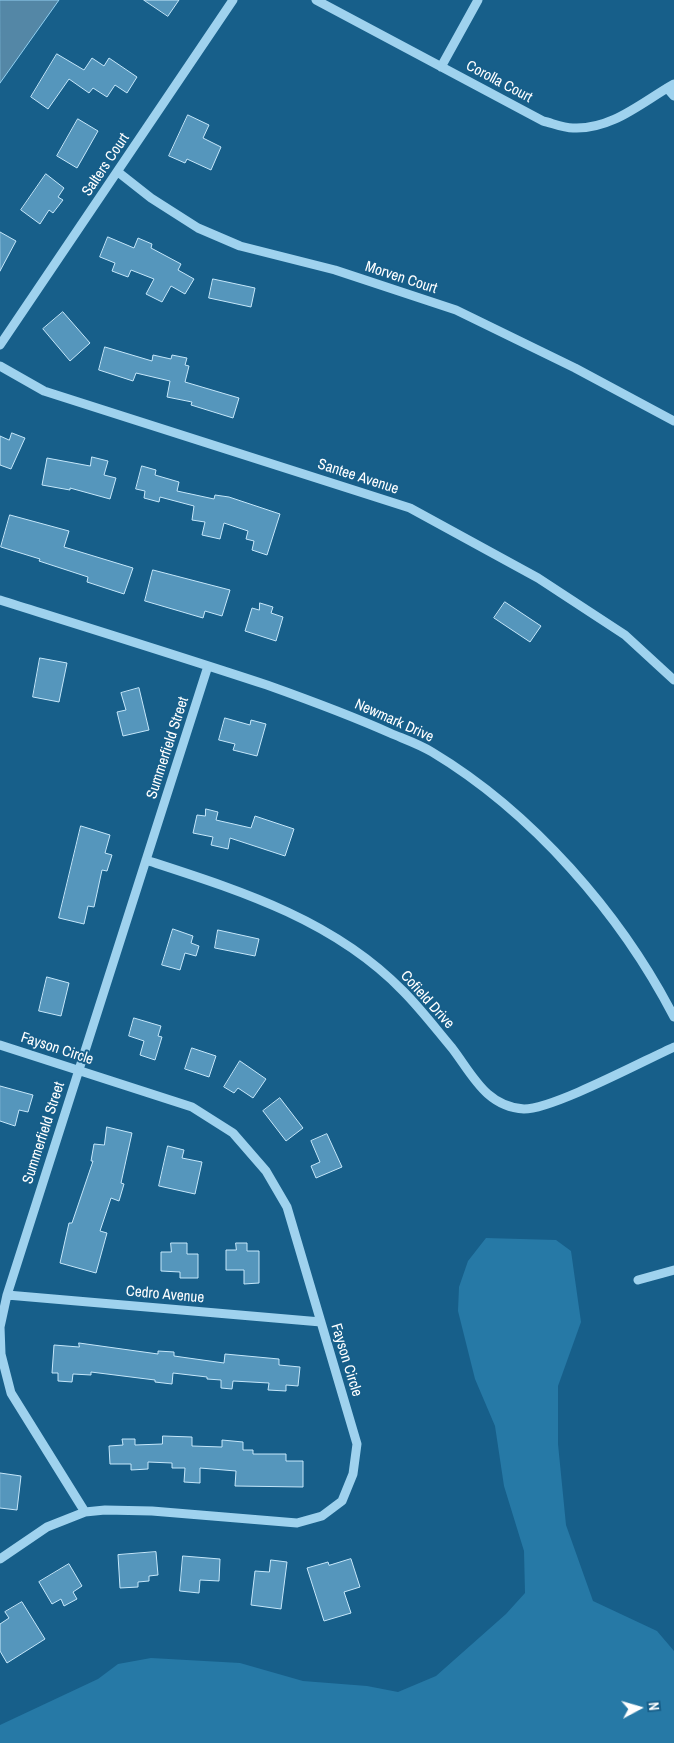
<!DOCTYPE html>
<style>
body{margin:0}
#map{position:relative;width:674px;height:1743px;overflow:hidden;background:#175f8a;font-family:"Archivo Narrow",sans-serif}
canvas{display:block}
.north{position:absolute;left:614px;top:1683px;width:50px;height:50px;-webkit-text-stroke:4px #175f8a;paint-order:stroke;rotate:84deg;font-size:14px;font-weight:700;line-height:20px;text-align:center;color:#fff}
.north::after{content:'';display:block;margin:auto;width:18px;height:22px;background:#fff;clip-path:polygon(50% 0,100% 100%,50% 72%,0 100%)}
</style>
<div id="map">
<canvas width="674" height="1743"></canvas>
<div class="north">N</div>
</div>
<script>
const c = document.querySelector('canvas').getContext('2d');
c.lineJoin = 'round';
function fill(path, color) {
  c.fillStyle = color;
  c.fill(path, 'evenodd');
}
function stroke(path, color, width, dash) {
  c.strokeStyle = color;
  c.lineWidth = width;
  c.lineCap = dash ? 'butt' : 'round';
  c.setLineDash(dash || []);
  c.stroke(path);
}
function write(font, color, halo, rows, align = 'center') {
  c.font = font + ' "Archivo Narrow",sans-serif';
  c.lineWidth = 4;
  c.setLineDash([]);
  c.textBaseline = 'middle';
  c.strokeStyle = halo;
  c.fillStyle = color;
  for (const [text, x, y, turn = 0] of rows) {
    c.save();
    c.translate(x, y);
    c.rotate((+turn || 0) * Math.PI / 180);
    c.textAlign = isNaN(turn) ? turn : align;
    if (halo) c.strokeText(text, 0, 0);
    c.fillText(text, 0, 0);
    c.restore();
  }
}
fill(new Path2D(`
 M486 1238 556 1240 571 1251 581 1322 558 1386V1444L566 1525 593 1601 657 1631 674 1651V1743H0V1725L98 1679 118 1664 151 1658 240 1663 303 1681 367 1686 398 1692 436 1676 506 1614 525 1593 524 1551 504 1486 495 1426 475 1379 458 1311 459 1287 468 1261Z`), '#2679a6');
const water = new Path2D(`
 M0 0H59L0 83Z`);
fill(water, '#5487a6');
stroke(water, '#92d0f1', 1);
const building = new Path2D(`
 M144 0H179L168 16Z
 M57 54 84 70 92 58 104 66 109 58 137 77 127 93 115 85 107 97 93 88 89 93 69 79 48 109 31 97Z
 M188 115 209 125 203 138 221 147 211 170 187 159 185 163 169 156Z
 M78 119 98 131 77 168 57 156Z
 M46 174 64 188 58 197 63 200 53 213 49 210 40 224 21 210Z
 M0 232 16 241 0 271Z
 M108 237 134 248 138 238 152 244 151 248 181 264 178 270 194 279 185 294 171 286 162 302 146 294 154 279 131 270 128 277 112 271 115 263 100 257Z
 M213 279 255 288 251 307 209 298Z
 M63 312 90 343 70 361 43 329Z
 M105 347 152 361 153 355 171 359 172 355 187 358 185 365 189 366 185 382 239 398 233 418 191 405 192 402 167 397 170 381 136 373 133 381 99 370Z
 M12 433 25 438 11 469 0 465V436L9 440Z
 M92 457 108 461 104 475 116 478 110 499 70 488V490L42 485 47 458 90 466Z
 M142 466 156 470 155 475 179 482 177 491 214 499 215 495 229 497 280 514 267 555 252 550 254 541 246 539 248 531 224 523 220 539 202 535 205 522 192 520 194 506 160 497 159 502 144 498 145 491 136 489Z
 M10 515 69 531 64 547 133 568 124 594 87 582 88 577 39 561 40 559 1 547Z
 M153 570 230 590 222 616 205 611 203 618 145 601Z
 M505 602 541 626 530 642 494 618Z
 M260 603 273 607 271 613 283 617 276 641 245 631 252 608 259 610Z
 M40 658 67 663 59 702 33 697Z
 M139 688 149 730 123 736 117 712 126 710 121 693Z
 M225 718 250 725 251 720 266 724 257 756 233 750 235 744 219 740Z
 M206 809 218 812 216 820 251 828 255 816 294 829 285 856 230 838 228 849 211 845 213 837 193 833 197 815 205 816Z
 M81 826 110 835 105 853 112 855 107 871 102 870 94 907 88 906 84 924 59 918Z
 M173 929 193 936 191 943 199 946 196 956 185 953 180 970 162 965Z
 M218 930 259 939 255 956 215 948Z
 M47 977 69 983 61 1016 39 1011Z
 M134 1018 161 1026 158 1036 162 1037 155 1060 140 1055 144 1041 129 1036Z
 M192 1048 216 1056 209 1077 185 1069Z
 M240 1061 266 1079 253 1098 238 1088 234 1093 224 1087Z
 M0 1086 33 1095 28 1112 19 1110 15 1126 0 1121Z
 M280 1098 303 1128 286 1141 263 1111Z
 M107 1127 132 1133 121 1183 124 1184 119 1201 111 1198 100 1231 107 1233 96 1273 60 1263 69 1223H72L93 1161H91L94 1144 104 1145Z
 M327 1134 342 1167 316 1178 311 1166 320 1162 311 1141Z
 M168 1146 184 1150 182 1158 202 1162 195 1194 159 1186Z
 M171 1243H187V1254H198V1278H180V1272L161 1271V1252H171Z
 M236 1243H247V1251H259V1283L244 1284V1270H226V1250H236Z
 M79 1343 158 1354V1351L174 1352V1356L224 1363 225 1354 279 1359V1365L300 1367 298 1386 286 1385V1391L268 1390 269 1383 233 1381 232 1389 221 1388V1380L207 1379V1377L173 1373 172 1384 155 1382V1380L91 1372V1375L73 1374 72 1382 58 1381V1373H52L54 1345 79 1347Z
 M163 1436 192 1437V1446L222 1447V1440L243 1442V1450H253V1454H286V1461H303V1487L235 1486 236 1471 200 1468V1483L184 1482 185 1468H172V1463L148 1462V1469L131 1470V1464H110L109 1446 123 1445 122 1439H135V1445L162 1444Z
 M0 1473 21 1476 17 1510 0 1508Z
 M156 1552 158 1575 149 1576V1581L138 1582V1587L120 1588 118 1555Z
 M183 1556 220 1559 219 1581 200 1580 199 1593 180 1591Z
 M351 1559 360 1587 344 1592 351 1613 324 1621 307 1568 328 1562 329 1565Z
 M271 1560 287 1562 281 1609 251 1605 255 1571 269 1572Z
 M69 1564 82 1586 73 1592 77 1599 64 1606 61 1599 52 1604 39 1582Z
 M22 1602 45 1639 7 1663 0 1651V1624L9 1618 5 1612Z`);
fill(building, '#5596bc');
stroke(building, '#c5e7fa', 1);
stroke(new Path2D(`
 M316 0 543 121C552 123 563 128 573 128 612 130 642 102 674 84
 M441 67 478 0
 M667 88 674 96
 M118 172 151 198 198 228 240 246 335 270 456 310 575 368 674 421
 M0 345 233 0
 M0 366 44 391 410 508 538 578 625 635 674 680
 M0 600C89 628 179 656 267 685 309 700 350 715 390 733 404 739 419 744 432 752 532 812 621 914 674 1017
 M146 860C238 890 333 919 403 991 420 1008 436 1029 452 1048 472 1074 486 1107 524 1109 553 1109 643 1061 674 1047
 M0 1045 192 1107 233 1133 266 1171 287 1207 357 1444 353 1474 342 1501 322 1516 297 1523 152 1511 105 1510 85 1512 47 1527 0 1559
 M638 1280 674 1270
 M7 1295 321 1322
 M85 1512 11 1393 1 1354 0 1327 7 1295 208 666`), '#9fd2ee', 9);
write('15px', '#fff', '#175f8a', [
 ["Corolla Court",499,82,28],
 ["Salters Court",106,165,-56],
 ["Morven Court",401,278,18],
 ["Santee Avenue",358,477,18],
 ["Newmark Drive",394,721,24],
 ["Summerfield Street",168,748,-72],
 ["Cofield Drive",427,1000,48],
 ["Fayson Circle",57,1049,18],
 ["Summerfield Street",44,1133,-72],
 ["Cedro Avenue",165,1295,5],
 ["Fayson Circle",346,1360,73]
]);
</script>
